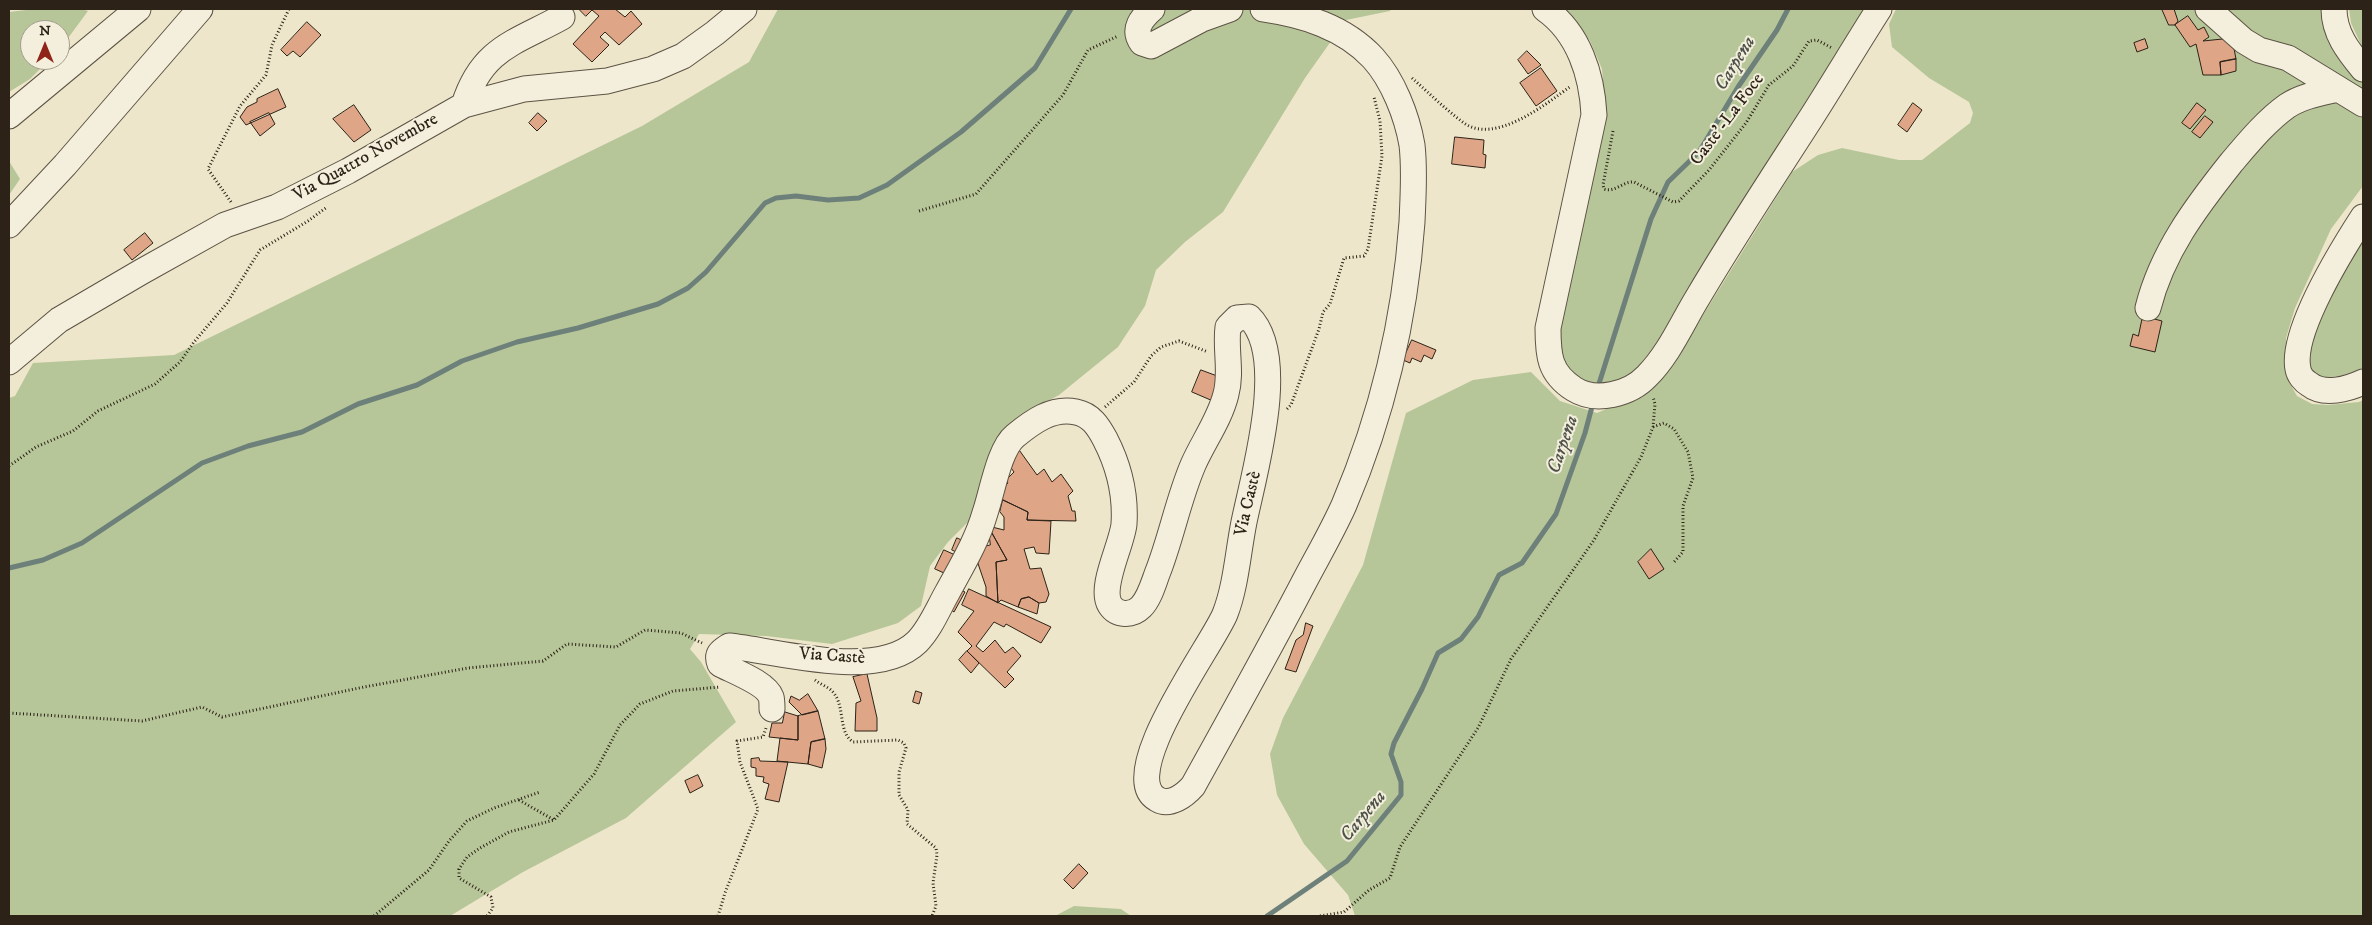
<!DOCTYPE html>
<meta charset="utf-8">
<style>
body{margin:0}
#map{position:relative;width:2372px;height:925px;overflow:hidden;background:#eee6ca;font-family:"IM FELL DW Pica",serif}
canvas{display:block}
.frame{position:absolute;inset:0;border:10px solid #2c2217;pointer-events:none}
.north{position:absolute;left:20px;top:20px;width:50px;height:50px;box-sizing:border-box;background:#f4efdd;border:1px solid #a49d8e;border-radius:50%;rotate:0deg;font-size:14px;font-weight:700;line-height:20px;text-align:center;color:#2c2217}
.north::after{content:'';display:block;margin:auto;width:18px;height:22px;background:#8f2418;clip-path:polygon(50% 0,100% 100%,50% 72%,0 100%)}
</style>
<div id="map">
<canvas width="2372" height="925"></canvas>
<div class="frame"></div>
<div class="north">N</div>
</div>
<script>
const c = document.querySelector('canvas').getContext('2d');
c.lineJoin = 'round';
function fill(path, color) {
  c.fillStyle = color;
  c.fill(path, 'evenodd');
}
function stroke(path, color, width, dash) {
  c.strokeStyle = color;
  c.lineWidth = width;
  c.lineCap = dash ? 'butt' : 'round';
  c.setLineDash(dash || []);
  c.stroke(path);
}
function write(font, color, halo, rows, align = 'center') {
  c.font = font + ' "IM FELL DW Pica",serif';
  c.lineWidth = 4;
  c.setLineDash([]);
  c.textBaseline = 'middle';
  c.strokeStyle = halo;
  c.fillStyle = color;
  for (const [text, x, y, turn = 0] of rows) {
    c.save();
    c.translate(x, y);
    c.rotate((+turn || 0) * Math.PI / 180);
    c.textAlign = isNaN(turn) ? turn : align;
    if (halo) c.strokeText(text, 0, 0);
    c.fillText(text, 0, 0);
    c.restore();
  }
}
fill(new Path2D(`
 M35 9H82L88 11 60 49V30H30V60H49L30 79 9 92V12Z
 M778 9H1391L1390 11 1346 20 1305 78 1223 212 1185 242 1156 270 1145 306 1118 347 1059 395 1024 414 975 515 948 542 930 566 921 606 898 623 832 644 766 636 699 634 690 649 701 662 736 722 626 818 523 872 450 916H9V398L15 396 33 363 174 355 642 126 749 62Z
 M1565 9H1867L1661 338 1629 378 1587 388 1561 364 1557 337 1605 108 1602 69 1590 41Z
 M1896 9H2323L2325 30 2363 84V186L2331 229 2295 308 2286 338V361L2288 380 2297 396 2312 404 2328 405 2359 402 2363 400V916H1355L1348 895 1304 844 1277 795 1270 754 1283 718 1363 565 1406 413 1473 380 1531 372 1560 401 1597 413 1634 397 1680 352 1792 172 1818 155 1842 148 1899 160H1922L1970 123 1973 113 1969 102 1929 78 1892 47 1889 24Z
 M2349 9H2363V49L2351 23Z
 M9 161 20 179 9 195Z
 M2363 235V368C2252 415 2345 267 2363 235Z
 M1074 906 1121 909 1131 916H1055Z`), '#b6c699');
stroke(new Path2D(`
 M1597 390 1651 219 1668 182 1699 152 1738 87 1777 30 1788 9
 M9 568 43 560 82 543 202 463 248 446 302 432 358 404 417 385 462 361 517 342 578 328 658 304 688 288 706 272 765 203 776 198 796 196 828 200 859 198 887 185 961 132 1035 68 1071 9
 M1267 916 1347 861 1401 795V782L1391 754 1394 743 1422 689 1438 653 1461 639 1478 617 1499 575 1522 563 1556 514 1585 433 1593 403`), '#6e807a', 5);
const building = new Path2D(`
 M579 9H615L625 17 631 11 642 24 619 45 605 32 600 37 609 45 592 62 573 44 599 16 592 10 586 16Z
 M2162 9H2174L2178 21 2175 25H2169Z
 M2188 16 2198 30 2204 27 2209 37 2203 41 2232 38 2236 59 2220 62 2221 75H2203L2196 44 2190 47 2175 25Z
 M307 22 321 35 300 57 293 51 287 56 281 50Z
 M2145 39 2148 48 2137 52 2134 43Z
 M1527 51 1541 65 1528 74 1518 60Z
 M2236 59V71L2221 75 2220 62Z
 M1541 68 1557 91 1536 106 1520 83Z
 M278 89 286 107 246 125 240 117 247 107 257 102V99Z
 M1913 103 1922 110 1907 132 1898 125Z
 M2197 103 2206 110 2190 129 2182 123Z
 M354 105 371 130 354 142 333 119Z
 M269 113 275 124 260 136 250 122Z
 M538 113 547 121 537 131 529 123Z
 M2205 116 2213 122 2200 138 2192 132Z
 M1455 137 1484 140 1483 154 1486 155 1485 168 1452 164Z
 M145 233 153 243 132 260 124 250Z
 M2143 316 2162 321 2155 352 2130 346 2133 334 2138 336Z
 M1412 340 1436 350 1432 359 1424 355 1421 362 1412 358 1410 363 1403 360Z
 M1201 370 1220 377 1213 401 1192 392Z
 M1017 447 1037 475 1044 469 1052 482 1061 474 1073 491 1068 496 1072 511H1075L1076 521 1027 520 1028 512 1003 500 997 493 1008 483 1006 480 1014 472 1003 457Z
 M1003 500 1028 512 1027 520 1051 521 1049 554 1036 553 1034 547 1024 549 1030 569 1041 568 1049 594 1046 602 1039 603 1029 597 1021 599 1018 607 1001 600 998 603 996 562 1007 560 988 526 1004 530V517L1000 512Z
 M988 526 1007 560 996 562 998 603 986 596V587L973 549 990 545Z
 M957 538 968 543 962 555 952 550Z
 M1651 549 1664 569 1649 579 1638 562Z
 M944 550 962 558 953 577 935 569Z
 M954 587 965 592 954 612 943 604Z
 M969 589 1051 627 1041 643 1006 624 1004 627 994 622 976 646 983 652 995 640 1005 653 1013 647 1021 656 1007 672 1014 679 1005 688 967 651 972 646 958 632 974 611 962 605Z
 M1029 597 1039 603 1037 614 1018 607 1021 599Z
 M1306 623 1313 626 1296 672 1285 669 1296 640 1303 635Z
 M967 651 979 663 971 673 959 660Z
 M867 674 877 718V731H855L856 703 861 701 853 677Z
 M916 691 922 693 919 704 913 702Z
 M808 694 818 711 802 715 789 702 791 696 799 700Z
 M818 711 825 739 811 742 808 764 777 761 780 738 798 740V716Z
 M785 712 798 716V740L769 737 772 723H782Z
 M825 739 826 749 822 768 808 764 811 742Z
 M759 758 760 761 788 762 779 802 765 799 769 784 763 782 764 777 756 776V768L751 767V759Z
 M698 775 703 786 690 793 685 781Z
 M1079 864 1088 873 1073 889 1064 880Z`);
fill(building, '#dea587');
stroke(building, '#2c2217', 1);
const minor = new Path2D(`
 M1152 9C1142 18 1132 29 1142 43L1151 46 1202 19 1230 9
 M1545 9C1579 33 1592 75 1594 115L1548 328C1548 355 1549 373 1574 389 1596 403 1630 394 1647 376 1669 354 1682 323 1698 297 1734 236 1773 177 1811 118 1834 82 1856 45 1879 9
 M2208 9 2244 41 2259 50 2288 58 2363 104
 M2334 9C2334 33 2348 51 2363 69
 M464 105C482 48 515 43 562 17
 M9 116 138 9
 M2363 217C2343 248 2290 332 2298 369 2299 375 2304 381 2309 384 2324 396 2348 389 2363 382
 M9 225 65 165 200 9
 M2148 308C2162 252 2196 207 2231 163 2248 143 2266 121 2287 106 2302 96 2321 93 2338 89
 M9 362 59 320 141 272 225 225 277 207 348 171 464 105 524 89 607 81 653 69 683 56 715 33 744 9
 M772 709C772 705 772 700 771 697 766 683 733 671 720 664 716 654 721 651 729 646 779 651 877 681 917 642 930 629 938 609 947 593 961 567 977 541 985 513 992 493 999 449 1015 436 1032 422 1052 407 1076 412 1091 415 1098 426 1105 439 1119 466 1126 493 1124 524 1122 545 1099 587 1110 605 1117 616 1132 616 1141 607 1149 599 1153 585 1157 574 1171 539 1178 500 1193 465 1203 442 1220 419 1226 394 1232 372 1225 349 1228 327L1237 318 1249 317C1289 356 1254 473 1244 522 1238 552 1236 586 1225 614 1213 644 1115 775 1157 799 1170 807 1185 795 1193 786 1230 719 1267 653 1302 586 1316 559 1332 532 1344 505 1382 416 1405 318 1412 222 1413 197 1415 170 1412 145 1407 116 1393 80 1373 58 1344 27 1304 15 1263 9`);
stroke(minor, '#5c5344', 27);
stroke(new Path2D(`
 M1412 78C1429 93 1446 110 1464 123 1495 145 1546 104 1571 86
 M1613 131 1603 185 1604 189C1615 193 1623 181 1634 182L1673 202 1679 201 1709 170 1746 123 1769 85 1793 66 1809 41 1817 40 1832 48
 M231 202 208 169 240 106 266 75 272 45 289 9
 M919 211 976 194 1063 95 1088 50 1118 36
 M1105 407 1134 382 1151 356 1161 347 1179 341 1208 352
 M1287 409 1291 405 1319 329 1323 312 1330 304 1344 258 1364 256 1368 249 1382 156 1380 121 1374 97
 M1653 427 1664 423 1674 429 1688 452 1693 478 1683 506V552L1674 562
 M9 466 36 447 73 431 98 411 155 384 180 362 194 342 227 303 260 250 308 221 327 207
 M815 680C820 684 828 687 832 691 846 705 837 731 853 742L898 740 904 743 906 748 899 772V795L908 810 907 824 936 848 937 855 933 883 936 906 932 916
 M9 713 142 721 202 707 222 717 364 687 468 668 543 661 567 644 616 647 645 630 681 633 702 643
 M519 800 554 820
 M374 916 429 870 449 841 467 821 494 808 540 792
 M487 916 493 908 491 897 459 878V869L467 857 480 848 509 832 554 820 594 774 620 725 640 704 673 691 720 687
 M718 916 725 893 758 809 740 762 737 741 763 737 766 728
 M1320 916 1344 912 1369 890 1390 878 1400 847 1478 728 1511 659 1594 540 1641 457 1653 427 1655 404 1653 397`), '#2c2217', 3, [1, 2.5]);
stroke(minor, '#f4efdd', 25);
write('18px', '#2c2217', '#f4efdd', [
 ["Caste'-La Foce",1728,120,-53],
 ["Via Quattro Novembre",366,158,-29],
 ["Via Castè",1249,504,-77],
 ["Via Castè",832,657,4]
]);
write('italic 19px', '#4d5149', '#f4efdd', [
 ["Carpena",1736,64,-58],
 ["Carpena",1564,445,-71],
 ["Carpena",1364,817,-50]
]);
</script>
